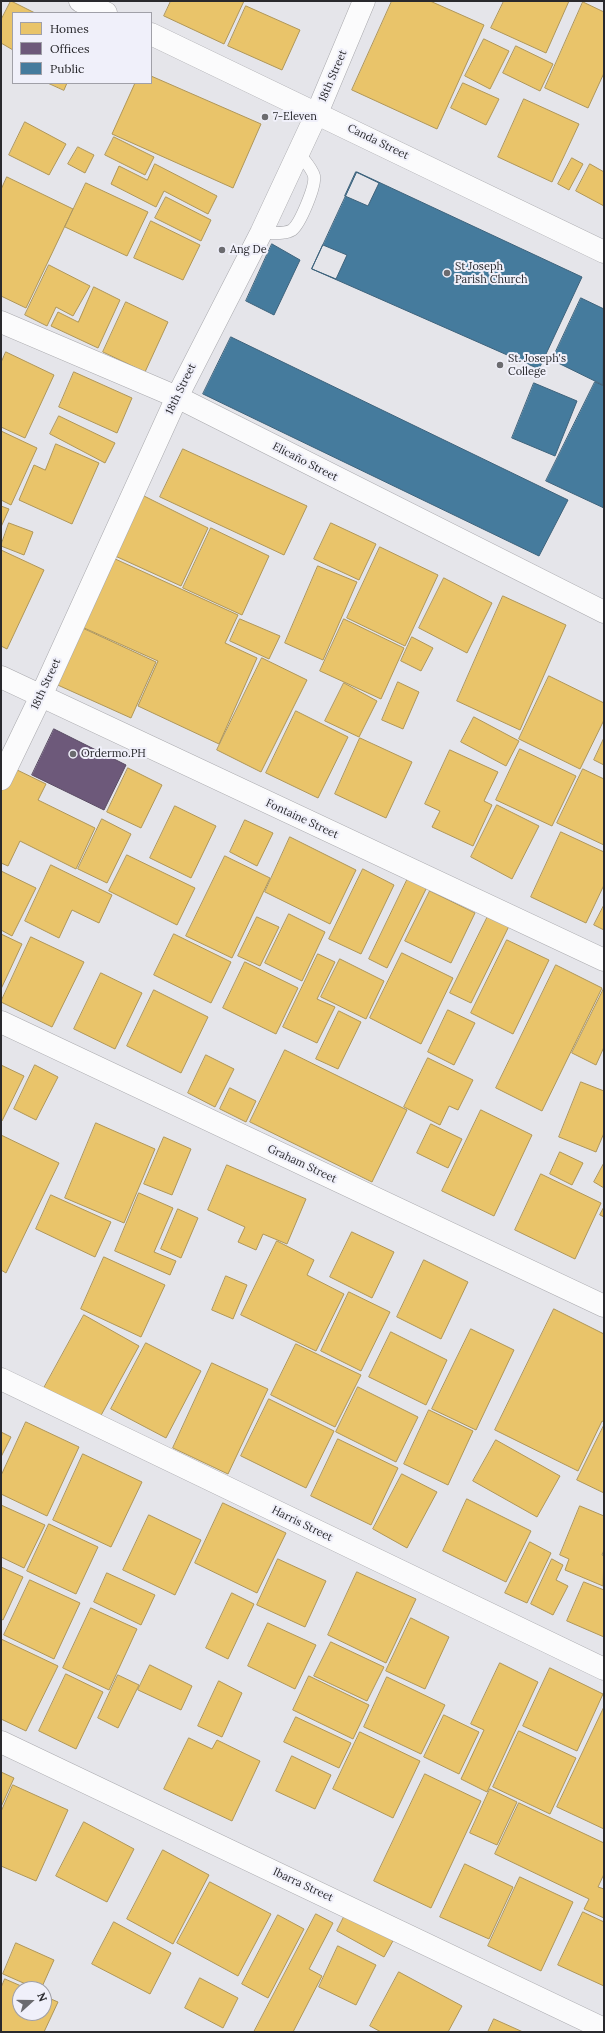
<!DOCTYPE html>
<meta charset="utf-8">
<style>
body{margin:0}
#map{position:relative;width:605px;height:2033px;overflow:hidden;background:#e5e5ea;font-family:Lora,serif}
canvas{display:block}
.frame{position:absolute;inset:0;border:2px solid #29292d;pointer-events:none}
.legend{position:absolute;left:12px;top:12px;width:140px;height:72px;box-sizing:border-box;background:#f0f0fa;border:1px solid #a0a0a8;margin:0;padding:5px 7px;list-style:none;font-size:12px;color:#29292d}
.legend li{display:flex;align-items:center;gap:8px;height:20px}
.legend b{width:20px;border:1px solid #a0a0a8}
.north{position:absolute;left:12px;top:1981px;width:40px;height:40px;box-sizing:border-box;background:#f0f0fa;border:1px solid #a0a0a8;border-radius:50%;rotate:69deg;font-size:11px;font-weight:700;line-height:16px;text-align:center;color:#29292d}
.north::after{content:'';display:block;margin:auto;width:14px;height:18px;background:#6b6b6f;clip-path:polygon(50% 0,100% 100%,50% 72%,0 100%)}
</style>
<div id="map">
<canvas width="605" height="2033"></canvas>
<div class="frame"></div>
<ul class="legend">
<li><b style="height:11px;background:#e9c46a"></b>Homes</li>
<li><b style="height:11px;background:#6d597a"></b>Offices</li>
<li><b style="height:11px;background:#457b9d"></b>Public</li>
</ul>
<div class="north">N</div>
</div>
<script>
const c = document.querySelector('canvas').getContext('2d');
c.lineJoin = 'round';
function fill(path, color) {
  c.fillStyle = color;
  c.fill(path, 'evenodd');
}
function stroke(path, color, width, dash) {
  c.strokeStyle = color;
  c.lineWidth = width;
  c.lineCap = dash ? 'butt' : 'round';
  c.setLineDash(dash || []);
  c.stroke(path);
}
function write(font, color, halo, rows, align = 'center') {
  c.font = font + ' Lora,serif';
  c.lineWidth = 4;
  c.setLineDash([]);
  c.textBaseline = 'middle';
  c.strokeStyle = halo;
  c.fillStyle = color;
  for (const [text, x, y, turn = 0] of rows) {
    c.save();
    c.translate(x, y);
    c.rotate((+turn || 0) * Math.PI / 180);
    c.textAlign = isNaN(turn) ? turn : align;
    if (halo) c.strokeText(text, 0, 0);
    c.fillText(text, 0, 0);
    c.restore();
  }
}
const homes = new Path2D(`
 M11 1 35 13H13V50L1 43V20Z
 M171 1H244L224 44 164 16Z
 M392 1H430L484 25 437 129 352 90Z
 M504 1H569L546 53 491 28Z
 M583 2 604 12V73L588 108 545 88Z
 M246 6 300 30 282 70 228 46Z
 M484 39 509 51 490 89 465 76Z
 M516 46 553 64 540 91 503 73Z
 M151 76 261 124 233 188 112 134 135 83H151Z
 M48 83H67L64 90Z
 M463 83 499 99 486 125 451 108Z
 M524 99 579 124 552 182 498 157Z
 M25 122 66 144 49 175 9 155Z
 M114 137 154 157 145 175 105 155Z
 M78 147 94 155 85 173 68 164Z
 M572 158 583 164 569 190 558 184Z
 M155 164 217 196 208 214 164 191 156 207 111 184 119 166 147 180Z
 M590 164 604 172V206L576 191Z
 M7 177 73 209 26 308 1 296V190Z
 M86 183 148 212 127 256 65 227Z
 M166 197 211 220 201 241 155 218Z
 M151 221 200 245 183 280 134 258Z
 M49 265 90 286 73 316 56 307 47 326 25 315Z
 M94 287 120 300 98 348 51 326 58 312 78 322Z
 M126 302 168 322 145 372 103 352Z
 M6 352 54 375 25 438 1 427V363Z
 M74 372 132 398 117 433 59 407Z
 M59 416 115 443 105 463 50 434Z
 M1 431 37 448 11 505 1 500Z
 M56 444 99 463 72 524 19 500 34 465 45 470Z
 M183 449 307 506 284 555 160 497Z
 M142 495 208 528 181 586 113 555Z
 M1 506 9 509 1 527Z
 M9 523 33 532 24 555 1 546Z
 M331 523 376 544 359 580 314 559Z
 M211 528 269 556 242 615 183 588Z
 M380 547 438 575 405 646 347 618Z
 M1 550 44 570 7 649 1 646Z
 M113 558 238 615 225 643 257 658 219 744 138 706 158 661 82 627Z
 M318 566 357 582 323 660 285 643Z
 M444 578 492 603 467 653 419 628Z
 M503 596 566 625 520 730 457 701Z
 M240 619 280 636 269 659 230 641Z
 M344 619 404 648 381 699 320 671Z
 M76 625 156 662 131 718 51 682Z
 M412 637 433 648 421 671 401 661Z
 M262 658 307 680 261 772 217 750Z
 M549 676 604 703V720L580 769 519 739Z
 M398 682 419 692 403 729 382 720Z
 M344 683 377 701 359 737 325 721Z
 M296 711 348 737 318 798 266 773Z
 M474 717 519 741 506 766 461 742Z
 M360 738 412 762 386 818 335 794Z
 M604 738V765L594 760Z
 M520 749 576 776 552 826 496 800Z
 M450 750 498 772 484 801 492 805 473 846 432 827 440 811 425 804Z
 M11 767 46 784 38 800 95 828 76 869 20 841 8 866 1 863V787Z
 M128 768 162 785 141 828 107 812Z
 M583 769 604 779V845L557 823Z
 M497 805 539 826 512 879 471 857Z
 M175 806 216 826 191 878 150 858Z
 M102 819 131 834 107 883 78 869Z
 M245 820 273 833 257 866 230 852Z
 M561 832 604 852V885L586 923 531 897Z
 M290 837 356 870 330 924 265 892Z
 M127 855 195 888 177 925 109 891Z
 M225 856 270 878 232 958 186 936Z
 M51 865 112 895 99 923 72 910 59 938 25 921Z
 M363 869 394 885 361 954 329 939Z
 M1 871 36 888 12 936 1 930Z
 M410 874 429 883 387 968 369 959Z
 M430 891 475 913 451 963 405 941Z
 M604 905V930L594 925Z
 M491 910 512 920 471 1003 450 993Z
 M289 914 325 932 302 981 265 963Z
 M257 917 279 927 260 966 238 956Z
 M1 934 22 944 1 989Z
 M174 934 231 962 211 1003 154 975Z
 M31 937 84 962 52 1027 1 1002Z
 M507 940 549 960 513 1034 471 1013Z
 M402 953 453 978 421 1044 370 1018Z
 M318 954 335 962 317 999 335 1007 317 1043 283 1027Z
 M340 959 384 981 366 1019 321 997Z
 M245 962 298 988 276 1034 223 1008Z
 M556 965 602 988 542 1111 496 1088Z
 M101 973 142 993 115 1049 74 1029Z
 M604 988V1047L596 1065 572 1053Z
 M154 990 208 1017 181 1073 127 1046Z
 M448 1010 475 1023 454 1065 428 1052Z
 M339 1011 361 1022 338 1069 316 1059Z
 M285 1050 407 1110 372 1182 250 1122Z
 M206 1055 234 1069 215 1107 188 1093Z
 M428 1058 473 1080 458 1110 449 1106 440 1125 404 1107Z
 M1 1065 24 1076 2 1121H1Z
 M35 1065 58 1077 36 1120 14 1109Z
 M581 1082 604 1091V1133L596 1152 559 1137Z
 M230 1088 256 1101 246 1122 220 1109Z
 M481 1110 532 1135 494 1216 442 1191Z
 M96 1123 155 1149 124 1223 65 1198Z
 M431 1124 462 1139 448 1168 417 1153Z
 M1 1135 59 1163 6 1273 1 1270Z
 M164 1137 191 1149 172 1195 144 1184Z
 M560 1152 583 1163 572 1185 550 1174Z
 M604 1163V1188L594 1182Z
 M227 1165 306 1199 287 1244 263 1234 256 1250 238 1242 245 1227 208 1210Z
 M541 1174 601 1203 575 1259 515 1230Z
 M139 1193 173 1208 154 1252 176 1261 170 1275 115 1251Z
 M51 1195 111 1222 95 1257 36 1229Z
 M604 1207V1217L600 1215Z
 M178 1209 198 1218 181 1258 161 1249Z
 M352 1232 394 1252 372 1298 330 1277Z
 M277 1241 314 1260 307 1275 344 1294 316 1351 241 1315Z
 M104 1257 165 1285 141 1337 81 1309Z
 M424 1260 468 1282 441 1339 397 1317Z
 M226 1276 247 1285 233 1319 212 1310Z
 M349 1292 390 1312 361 1371 321 1351Z
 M554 1309 604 1334V1422L602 1421 578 1471 495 1430Z
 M84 1315 139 1346 99 1419 44 1388Z
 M471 1329 514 1350 476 1430 432 1409Z
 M391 1332 447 1360 426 1405 369 1377Z
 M146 1343 201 1371 166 1438 111 1409Z
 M296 1344 361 1375 335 1427 271 1395Z
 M212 1363 268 1389 228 1474 173 1448Z
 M358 1387 418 1417 396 1462 336 1432Z
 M269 1399 334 1431 306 1488 241 1456Z
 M429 1410 473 1431 448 1485 404 1464Z
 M26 1422 79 1447 47 1516 1 1494V1476Z
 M604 1425V1493L577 1480Z
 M1 1432 11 1437 1 1457Z
 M338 1439 398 1468 371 1525 311 1496Z
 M496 1440 560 1476 537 1517 473 1481Z
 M83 1454 142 1482 111 1547 53 1520Z
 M402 1474 437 1492 407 1548 373 1529Z
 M467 1499 531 1531 506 1582 443 1551Z
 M223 1503 286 1533 257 1593 195 1563Z
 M1 1505 45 1525 24 1568 1 1557Z
 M580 1506 604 1516V1550L602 1555 604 1556 603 1586 565 1570 569 1559 560 1555Z
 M149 1515 201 1540 175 1595 123 1570Z
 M49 1524 98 1547 76 1594 27 1571Z
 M530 1542 551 1553 527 1603 505 1593Z
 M278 1559 326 1581 305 1627 257 1605Z
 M552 1559 563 1565 556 1580 568 1586 553 1615 531 1604Z
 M1 1567 23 1577 3 1620 1 1619Z
 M357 1572 416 1599 386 1663 328 1635Z
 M107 1573 155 1595 141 1625 94 1602Z
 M30 1580 80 1603 54 1659 4 1635Z
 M584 1582 604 1590V1637L567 1621Z
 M232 1593 254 1604 228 1659 206 1648Z
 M91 1608 137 1629 109 1690 63 1668Z
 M411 1618 449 1637 425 1689 386 1671Z
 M268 1623 316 1645 295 1689 248 1666Z
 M1 1639 58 1666 26 1731 1 1719Z
 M331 1642 384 1667 367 1701 314 1676Z
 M500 1663 538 1682 487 1792 461 1779 484 1730 471 1724Z
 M150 1665 192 1686 181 1710 138 1690Z
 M550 1668 603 1694 577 1751 523 1726Z
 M66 1674 103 1692 76 1749 39 1731Z
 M118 1675 139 1685 118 1728 98 1718Z
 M309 1676 369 1705 353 1739 293 1710Z
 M387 1677 445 1705 421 1754 364 1727Z
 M219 1681 242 1693 222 1737 198 1726Z
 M604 1707V1829L557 1807Z
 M444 1715 479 1732 459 1774 424 1757Z
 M296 1717 351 1743 339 1768 284 1742Z
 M519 1731 576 1758 550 1814 493 1787Z
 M360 1732 420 1761 393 1818 333 1789Z
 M189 1738 212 1749 217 1740 260 1761 232 1821 164 1789Z
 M292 1756 331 1775 315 1809 276 1791Z
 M1 1772 14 1778 1 1807Z
 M425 1774 481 1801 431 1908 374 1881Z
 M13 1785 68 1810 36 1881 1 1866V1812Z
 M490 1789 517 1802 497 1845 470 1833Z
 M519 1803 604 1843V1874L598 1887 604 1889V1918L584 1909 589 1899 495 1854Z
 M84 1822 134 1849 107 1902 56 1876Z
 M163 1850 209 1875 173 1944 127 1919Z
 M465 1864 513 1887 489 1939 440 1917Z
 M520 1877 573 1902 541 1971 488 1946Z
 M210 1882 271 1914 238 1976 177 1943Z
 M583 1912 604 1922V1986L558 1965Z
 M346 1913 394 1939 384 1957 337 1931Z
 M316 1914 333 1923 309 1969 322 1976 293 2032H254Z
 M278 1915 304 1929 268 1998 242 1984Z
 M114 1922 171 1953 150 1994 92 1964Z
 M16 1943 54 1960 41 1989H37L3 1974Z
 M338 1946 376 1965 356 2005 319 1987Z
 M399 1972 462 2006 448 2032H381L370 2026Z
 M200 1978 238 1998 223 2028 185 2008Z
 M5 1979 28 1989H20V2013H44V1996L58 2002 44 2032H1V1988Z
 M494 2019 523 2032H488Z`);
fill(homes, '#e9c46a');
stroke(homes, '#af9658', 1);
const offices = new Path2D(`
 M54 729 126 765 104 810 32 775Z`);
fill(offices, '#6d597a');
stroke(offices, '#594b63', 1);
const public = new Path2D(`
 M356 172 379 183 368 206 345 196Z
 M357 172 582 277 539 369 312 269Z
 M272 244 300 260 274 315 246 301Z
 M323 245 347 255 336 279 312 269Z
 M581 298 604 309 603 385 552 360Z
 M231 337 568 500 539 556 203 394Z
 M595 382 604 386V508L546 481Z
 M534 383 577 401 555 456 512 438Z`);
fill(public, '#457b9d');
stroke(public, '#3d627b', 1);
const lane = new Path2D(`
 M261 233C269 232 284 235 292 230 300 224 316 186 314 176 312 168 303 159 298 152`);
const street = new Path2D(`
 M80 1 106 13
 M151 34 604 252
 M1 322 177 397
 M1 1022 604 1306
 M1 1742 604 2029`);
const secondary = new Path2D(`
 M177 397 604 612
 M1 677 604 960
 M1 779 41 696 177 397 261 233 317 113 364 1
 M1 1379 604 1669`);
stroke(lane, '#a8a8ac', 13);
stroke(street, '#a8a8ac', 23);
stroke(secondary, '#a8a8ac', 23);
stroke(lane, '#fbfbfc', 12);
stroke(street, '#fbfbfc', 22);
stroke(secondary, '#fbfbfc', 22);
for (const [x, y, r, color] of [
 [265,117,4,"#6b6b6f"],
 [222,250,4,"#6b6b6f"],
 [447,273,4,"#6b6b6f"],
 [500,365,4,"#6b6b6f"],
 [73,754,4,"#6b6b6f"]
]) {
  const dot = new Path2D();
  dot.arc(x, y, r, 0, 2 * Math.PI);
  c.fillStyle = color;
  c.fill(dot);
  stroke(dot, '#f0f0fa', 1.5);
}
write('11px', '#29292d', '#f0f0fa', [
 ["18th Street",333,76,-67],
 ["Canda Street",378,142,26],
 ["18th Street",181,389,-64],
 ["Elicaño Street",305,462,27],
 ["18th Street",46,684,-65],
 ["Fontaine Street",302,819,25],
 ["Graham Street",302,1164,25],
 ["Harris Street",302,1524,26],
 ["Ibarra Street",303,1885,25]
]);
write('11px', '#29292d', '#f0f0fa', [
 ["7-Eleven",273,117],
 ["Ang De",230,250],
 ["St Joseph",455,267],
 ["Parish Church",455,280],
 ["St. Joseph's",508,359],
 ["College",508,372],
 ["Ordermo.PH",81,754]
], 'left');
</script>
